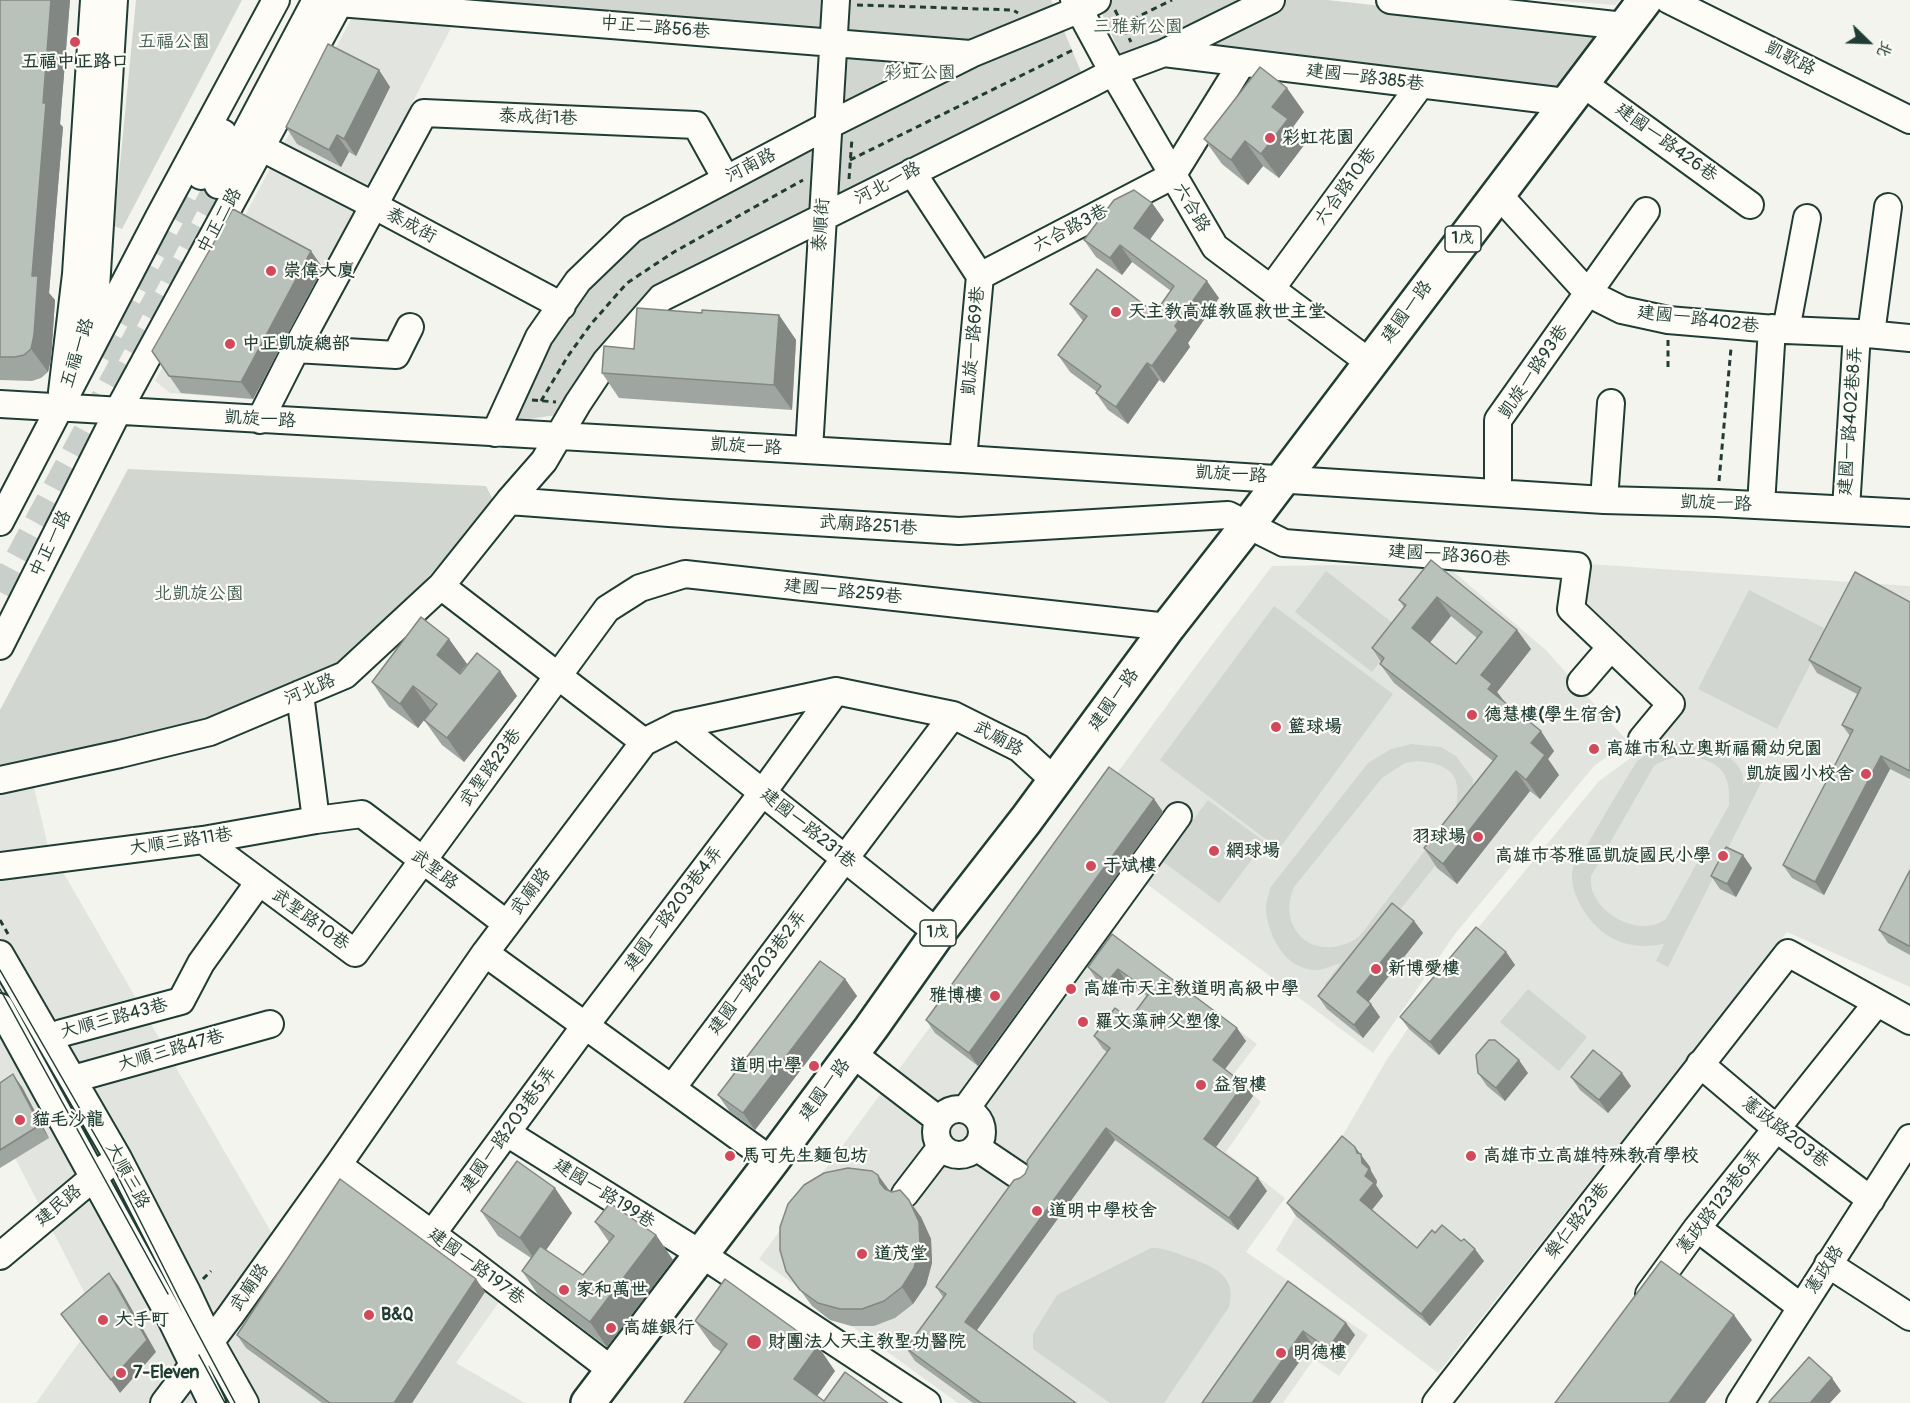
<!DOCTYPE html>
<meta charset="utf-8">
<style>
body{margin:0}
#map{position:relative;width:1910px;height:1403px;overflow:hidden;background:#f4f4ef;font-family:Pangolin,"LXGW WenKai TC",sans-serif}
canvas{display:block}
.north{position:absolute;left:1838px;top:12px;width:60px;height:60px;-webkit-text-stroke:4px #fdfcf7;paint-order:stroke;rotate:113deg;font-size:16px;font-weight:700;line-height:24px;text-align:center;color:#1f3d34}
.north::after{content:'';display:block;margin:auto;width:21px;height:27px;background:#1f3d34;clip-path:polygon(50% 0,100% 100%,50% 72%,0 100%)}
</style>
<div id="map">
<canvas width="1910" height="1403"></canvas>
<div class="north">北</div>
</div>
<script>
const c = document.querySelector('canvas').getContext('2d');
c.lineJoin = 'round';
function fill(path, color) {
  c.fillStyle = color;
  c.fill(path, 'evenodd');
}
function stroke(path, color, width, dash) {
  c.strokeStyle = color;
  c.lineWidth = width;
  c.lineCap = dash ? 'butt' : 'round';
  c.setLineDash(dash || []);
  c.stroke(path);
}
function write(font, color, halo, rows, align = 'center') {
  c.font = font + ' Pangolin,"LXGW WenKai TC",sans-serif';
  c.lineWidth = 4.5;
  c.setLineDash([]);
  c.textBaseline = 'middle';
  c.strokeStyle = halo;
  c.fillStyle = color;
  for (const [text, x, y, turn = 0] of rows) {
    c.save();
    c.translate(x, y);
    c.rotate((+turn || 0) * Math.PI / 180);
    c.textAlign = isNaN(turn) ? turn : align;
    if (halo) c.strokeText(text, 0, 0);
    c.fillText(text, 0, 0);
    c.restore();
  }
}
fill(new Path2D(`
 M1547 0H1620L1615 5Z
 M353 16 453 24 259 400 170 393 155 381Z
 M1589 564 1910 586V987L1787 932 1438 1373 1276 1250 1386 1061 1468 940 1599 781 1647 746 1683 702 1580 607Z
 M1332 565 1449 568 1546 650 1628 742 1594 766 1455 934 1373 1053 1140 879 1111 933 1257 1044 1233 1075 1261 1102 1226 1152 1285 1198 1246 1252 1368 1335 1339 1376 1314 1359 1283 1403H958L759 1259 1193 670 1272 566Z
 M33 783 48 846 285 1256 354 1160 394 1189 513 1282 456 1363 525 1403H36L97 1317 0 1129V790Z`), '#e2e5df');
fill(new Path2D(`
 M136 0H242L122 229 114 226Z
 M393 0H1051L1082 74 687 274 563 414 510 422 549 340 588 288 636 239 843 134 848 39Z
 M1108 0H1249L1125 64 1098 5Z
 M1286 0H1327L1614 31 1563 95 1193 48Z
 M128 469 486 486 493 500 475 524 396 613 339 666 206 722 0 771V710Z
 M1326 571 1403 631 1372 672 1295 612Z
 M1749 590 1828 630 1777 729 1698 689Z
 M1274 606 1393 694 1279 849 1160 760Z
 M1687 742C1704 745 1733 753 1741 771 1743 775 1743 781 1743 785L1751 772 1764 777 1668 967 1656 961 1664 944C1640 949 1614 945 1596 926 1583 913 1568 888 1573 868 1576 859 1585 848 1590 840 1605 814 1621 787 1637 761 1652 751 1668 743 1687 742ZM1685 756C1719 760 1731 771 1729 805L1666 919C1662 921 1658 924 1653 925 1630 930 1600 914 1592 890 1591 886 1591 881 1591 876L1654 766C1665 759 1673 757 1685 756Z
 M1411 744 1441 747 1456 756 1473 779V791L1484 805 1334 992 1325 984 1341 963C1334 965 1325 969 1318 970 1286 971 1269 938 1266 911 1265 904 1269 895 1270 888L1368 763 1391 749ZM1417 761C1453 764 1463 777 1455 812 1430 844 1405 876 1381 908 1374 916 1363 935 1354 940 1313 963 1276 928 1294 887L1382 778 1405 763Z
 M1208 800 1265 842 1219 903 1162 861Z
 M1528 989 1587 1037 1559 1071 1500 1022Z
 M1151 1248C1164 1247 1176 1253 1187 1257 1212 1266 1238 1275 1229 1307L1164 1403H1110L1033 1349V1334L1057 1295Z`), '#d1d6d1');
stroke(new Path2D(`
 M105 359 201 176
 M0 592 218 185`), '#c9cfca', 26, [26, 13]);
const minor = new Path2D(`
 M1074 0 1113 72 1215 247 1369 362
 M1390 0 1624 26
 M1669 0 1910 120
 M339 3 970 54
 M1164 53 1566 102
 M1581 82 1750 205
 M260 147 373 205 562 306
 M912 172 980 276 963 459
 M201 176 223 133
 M218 185 316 0
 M1497 193 1588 293 1622 310 1668 320 1786 330 1857 333 1910 338
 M980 276 1172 176 1242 63
 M1271 289 1421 84
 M1786 330 1807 218
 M1871 334 1888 207
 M84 335 95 304 114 0
 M296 349 396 355 410 327
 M62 392 76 274 94 0
 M0 404 963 459 1604 500 1717 503 1910 513
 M260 420 296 349 424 113 696 125 726 179
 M495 433 539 337 578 281 632 229 829 125 971 54 1078 10 1097 0
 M809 450 836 0
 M1498 493V420L1646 211
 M1604 500 1611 403
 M509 501 669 513 959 531 1228 515 1284 543 1577 566 1571 609 1671 704 1642 739
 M1761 505 1772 328
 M1846 509 1857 333
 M0 522 159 217 276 0
 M441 586 644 742
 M0 646 118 411 341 0
 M1581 682 1611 647
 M300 694 316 820
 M678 725 938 933
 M0 780 120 754 210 732 345 675 441 586 509 501 544 461 578 403 606 361 661 298 1090 84 1113 72 1164 53 1271 0
 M203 840 355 953 607 609 640 588 685 574 1168 627
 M0 866 203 840 316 820 362 814 507 924
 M485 953 772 1161
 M0 954 118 1158 187 1292 210 1341 245 1403
 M0 1007 166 1309 212 1403
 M49 1038 62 1033 181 1001 201 963 259 882
 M853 1054 939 1120
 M1700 1064 1777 1129 1871 1200
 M73 1079 270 1024
 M672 1088 953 715
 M936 1132a23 23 0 1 1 46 0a23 23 0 1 1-46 0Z
 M965 1110 1178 816
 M507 1133 701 1254 927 1403
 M976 1147 1022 1178
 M338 1165 469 1261 613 1371
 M905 1194 941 1147
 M1697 1228 1801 1307
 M432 1234 585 1026 763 792 836 691
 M0 1256 106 1167
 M1828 1264 1910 1317
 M1649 1294 1697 1228 1876 1004
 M164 1403 230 1316 338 1165 485 953 644 742 678 725 836 691 953 715 1019 748 1054 780
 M1436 1403 1788 953 1910 1021
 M1740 1403 1910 1138`);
const major = new Path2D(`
 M588 1403 772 1161 871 1028 938 933 1026 820 1168 627 1254 517 1645 0`);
stroke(minor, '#1f3d34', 30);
stroke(major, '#1f3d34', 38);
stroke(new Path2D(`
 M857 5 1013 10 1018 13
 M1115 10 1131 42
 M1123 24 1172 0
 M850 160 1075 49
 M849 179 852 138
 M1668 367V340
 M532 400 556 402
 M541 401 568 356 591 324 627 283 674 252 803 180
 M1719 481 1731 348
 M0 920 8 934
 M203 1279 211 1271`), '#1f3d34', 3, [6, 4.5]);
stroke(minor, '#fdfcf7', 26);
stroke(major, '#fdfcf7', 33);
stroke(new Path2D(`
 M0 970 111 1163 179 1298 235 1403
 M0 989 168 1294
 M199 1355 225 1403`), '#1f3d34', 1.5);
fill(new Path2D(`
 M0 0H70L60 124 63 127 49 293 55 300 51 359 48 372 41 378 32 381 0 380Z
 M379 70 390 87 356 156 349 152 341 167 297 144 286 127Z
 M1304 112 1293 127 1305 144 1279 178 1263 166 1248 185 1222 164 1204 139Z
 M1152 203 1164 220 1150 239 1219 298 1188 343 1190 347 1164 383 1159 380 1128 424 1108 410 1096 393 1097 392 1070 372 1058 355 1083 321 1070 304 1155 313 1171 291 1132 262 1122 275 1096 257 1084 240Z
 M323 268 253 399 181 393 152 351Z
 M702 313 779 315 796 340 792 410 619 398 602 373 634 349Z
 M1431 560 1517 630 1531 649 1497 692 1505 702 1554 751 1548 759 1559 775 1540 799 1530 791 1457 884 1437 868 1424 848 1493 761 1394 683 1380 664 1381 662 1372 648 1404 607 1399 600ZM1451 616 1477 638 1456 664 1430 643Z
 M1910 602V779L1890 769 1824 895 1792 878 1783 865 1850 736 1842 725 1857 694 1817 673 1809 660Z
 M449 639 467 664 459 673 460 674 500 671 517 696 464 762 442 745 424 720 431 711 418 728 389 707 372 682Z
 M1154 799 1163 812 978 1066 935 1033 926 1020Z
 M1752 868 1736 897 1720 889 1711 876Z
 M1910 870V955L1888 943 1879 930Z
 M1414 921 1423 933 1368 1002 1371 1004 1380 1017 1363 1038 1327 1009 1318 996Z
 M1112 934 1246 1041 1225 1069 1253 1096 1216 1147 1267 1191 1238 1230 1115 1140 977 1330 1076 1403H973L915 1361 906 1348 943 1297 936 1287 1020 1178 1025 1174 1107 1052 1103 1049 1094 1036 1130 1019 1147 996 1126 981 1116 995 1097 980 1088 967Z
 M1506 952 1515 965 1439 1055 1409 1029 1400 1017Z
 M845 979 857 996 755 1130 730 1112 718 1095Z
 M1478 1073H1528L1505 1101 1487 1086Z
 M1571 1077 1631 1086 1608 1113 1580 1090Z
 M0 1083 22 1087 49 1138 0 1168Z
 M1355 1147 1370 1167 1371 1171 1377 1181 1376 1185 1383 1196 1372 1210 1417 1248 1435 1233 1484 1261 1430 1326 1296 1216 1287 1203Z
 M878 1175 890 1191 921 1217 931 1239 932 1263 926 1285 913 1304 895 1318 874 1326H851L830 1320 812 1306 786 1271Z
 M481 1211 572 1213 546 1250 583 1275 609 1242 595 1222 656 1235 673 1260 607 1347 539 1296 522 1271 531 1258 498 1236Z
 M476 1279 485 1292 412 1403H322L246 1348 237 1335Z
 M1288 1281 1346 1323 1355 1335 1337 1362 1312 1344 1270 1403Z
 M695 1321 835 1371 817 1396 824 1401 684 1403 721 1352 713 1346Z`), '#9fa6a1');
fill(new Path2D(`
 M51 0H70L60 124 63 127 49 293 55 300 51 359 48 372 31 349 32 276 43 103Z
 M379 70 390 87 356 156 344 139Z
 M1287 88 1304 112 1293 127 1305 144 1279 178 1261 154 1272 107Z
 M337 135 349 152 341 167 329 150Z
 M1245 141 1263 166 1248 185 1231 160Z
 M1152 203 1164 220 1146 245 1134 228Z
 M1120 245 1132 262 1122 275 1110 258Z
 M311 251 323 268 253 399 241 382Z
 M1207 281 1219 298 1188 343 1190 347 1164 383 1152 366 1175 326Z
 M779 315 796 340 792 410 774 385Z
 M1147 363 1159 380 1128 424 1116 407Z
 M1437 597 1451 616 1425 648 1412 628Z
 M1517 630 1531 649 1497 692 1506 704 1488 689 1481 675Z
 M449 639 467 664 454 680 437 655Z
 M500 671 517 696 464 762 447 738Z
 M413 686 431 711 418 728 400 704Z
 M1541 731 1554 751 1548 759 1559 775 1540 799 1526 780 1531 743Z
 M1881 756 1890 769 1824 895 1815 882Z
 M1516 771 1530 791 1457 884 1443 864Z
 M1154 799 1163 812 978 1066 969 1053Z
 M1743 855 1752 868 1736 897 1727 884Z
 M1414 921 1423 933 1366 1005 1357 992Z
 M1506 952 1515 965 1439 1055 1430 1042Z
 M1118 969 1126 981 1116 995 1107 982Z
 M845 979 857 996 755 1130 743 1113Z
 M1371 1004 1380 1017 1363 1038 1354 1025Z
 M1237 1028 1246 1041 1222 1073 1213 1060Z
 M1519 1060 1528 1073 1505 1101 1496 1088Z
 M1622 1073 1631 1086 1608 1113 1599 1100Z
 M13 1074 22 1087 49 1138 40 1125Z
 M1244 1084 1253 1096 1213 1151 1204 1139Z
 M1106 1128 1115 1140 974 1334 965 1322Z
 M1355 1147 1370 1167 1371 1171 1377 1181 1376 1185 1383 1196 1369 1213 1360 1200 1365 1176 1362 1163 1357 1153Z
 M878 1175 890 1192 891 1200 880 1183Z
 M1258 1178 1267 1191 1238 1230 1229 1218Z
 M555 1188 572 1213 537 1263 520 1238Z
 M909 1200 921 1217 931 1239 932 1263 926 1285 913 1304 902 1287Z
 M656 1235 673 1260 607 1347 590 1322Z
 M1475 1249 1484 1261 1430 1326 1421 1314Z
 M109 1273 118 1285 156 1352 120 1393 111 1380Z
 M476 1279 485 1292 412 1403H394Z
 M1734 1315 1752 1340 1705 1403H1669Z
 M1346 1323 1355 1335 1337 1362 1328 1349Z
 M1303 1331 1312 1344 1270 1403H1252Z
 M818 1346 835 1371 812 1403 794 1379Z
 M1832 1378 1841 1391 1830 1403H1810Z`), '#828783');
const building = new Path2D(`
 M0 0H51L43 103H46L32 276H38L34 335 31 349 24 355 15 357H0Z
 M328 44 379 70 344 139 337 135 329 150 286 127Z
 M1260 67 1287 88 1272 107 1288 119 1261 154 1245 141 1231 160 1204 139Z
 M1134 190 1152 203 1134 228 1207 281 1175 326 1178 330 1152 366 1147 363 1116 407 1096 393 1101 386 1058 355 1087 316 1070 304 1097 269 1155 313 1174 286 1120 245 1110 258 1084 240 1114 200Z
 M233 209 311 251 241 382 169 376 152 351Z
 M637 308 702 313V310L779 315 774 385 602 373 604 346 634 349Z
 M1431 560 1517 630 1481 675 1492 684 1488 689 1541 731 1531 743 1545 755 1526 780 1516 771 1443 864 1424 848 1497 756 1380 664 1384 658 1372 648 1406 605 1399 600ZM1437 597 1482 632 1456 664 1412 628Z
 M1855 572 1910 602V771L1881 756 1815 882 1783 865 1853 730 1842 725 1861 688 1809 660Z
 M421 617 449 639 437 655 460 674 477 653 500 671 447 738 424 720 437 704 413 686 400 704 372 682Z
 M1109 767 1154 799 969 1053 926 1020Z
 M1726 847 1743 855 1727 884 1711 876Z
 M1910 870V945L1909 946 1879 930Z
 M1392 903 1414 921 1357 992 1371 1004 1354 1025 1318 996Z
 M1476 927 1506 952 1430 1042 1400 1017Z
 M1112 934 1237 1028 1213 1060 1244 1084 1204 1139 1258 1178 1229 1218 1106 1128 965 1322 1076 1403H981L906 1348 946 1294 936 1287 1014 1180 1020 1178 1025 1174 1028 1167 1027 1161 1110 1048 1094 1036 1115 1008 1130 1019 1150 992 1118 969 1107 982 1088 967Z
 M820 961 845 979 743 1113 718 1095Z
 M1489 1040H1495L1519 1060 1496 1088 1478 1073 1476 1055Z
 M1593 1050 1622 1073 1599 1100 1571 1077Z
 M13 1074 40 1125 0 1150V1083Z
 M1342 1136 1355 1147 1357 1153 1361 1154 1362 1163 1369 1169 1365 1176 1374 1183 1360 1200 1417 1248 1432 1230 1435 1233 1442 1225 1461 1241 1464 1239 1475 1249 1421 1314 1287 1203Z
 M517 1161 555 1188 520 1238 481 1211Z
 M848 1168 872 1171 878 1175 880 1183 885 1189 892 1192 900 1190 909 1200 919 1222 920 1246 914 1268 902 1287 884 1301 862 1309H840L818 1303 800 1290 786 1271 780 1250V1227L788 1204 804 1185 824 1173Z
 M340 1179 476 1279 394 1403H330L237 1335Z
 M610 1203 656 1235 590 1322 522 1271 540 1246 583 1275 614 1236 595 1222Z
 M1661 1261 1734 1315 1669 1403H1555Z
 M109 1273 147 1340 111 1380 61 1314Z
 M725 1279 818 1346 794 1379 824 1401 845 1372 888 1403H684L727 1344 695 1321Z
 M1288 1281 1346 1323 1328 1349 1303 1331 1252 1403H1202Z
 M1809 1357 1832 1378 1810 1403H1770L1769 1402Z`);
fill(building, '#b9c1bb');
stroke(building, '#828783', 1.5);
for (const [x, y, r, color] of [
 [75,42,6,"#d1495b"],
 [1270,138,6,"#d1495b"],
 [271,271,6,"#d1495b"],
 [1116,312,6,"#d1495b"],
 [230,344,6,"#d1495b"],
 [1472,715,6,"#d1495b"],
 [1276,727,6,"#d1495b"],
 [1594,749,6,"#d1495b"],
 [1866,774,6,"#d1495b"],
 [1478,837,6,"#d1495b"],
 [1214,851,6,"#d1495b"],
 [1723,856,6,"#d1495b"],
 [1091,866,6,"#d1495b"],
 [1376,969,6,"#d1495b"],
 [1071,989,6,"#d1495b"],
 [995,996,6,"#d1495b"],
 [1083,1022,6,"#d1495b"],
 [814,1066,6,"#d1495b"],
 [1201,1085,6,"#d1495b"],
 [20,1120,6,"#d1495b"],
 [730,1156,6,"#d1495b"],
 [1471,1156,6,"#d1495b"],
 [1037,1211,6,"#d1495b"],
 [862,1254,6,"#d1495b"],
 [564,1290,6,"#d1495b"],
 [369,1315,6,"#d1495b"],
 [103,1320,6,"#d1495b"],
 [611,1328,6,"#d1495b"],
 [754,1342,8,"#d1495b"],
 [1281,1353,6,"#d1495b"],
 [121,1373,6,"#d1495b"]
]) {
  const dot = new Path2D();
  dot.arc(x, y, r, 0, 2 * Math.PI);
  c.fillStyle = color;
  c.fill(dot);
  stroke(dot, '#fdfcf7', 2);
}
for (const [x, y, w] of [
 [1463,239,36],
 [938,933,36]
]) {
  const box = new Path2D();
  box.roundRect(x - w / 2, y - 13, w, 26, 4.5);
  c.fillStyle = '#fdfcf7';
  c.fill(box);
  stroke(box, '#1f3d34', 1.5);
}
write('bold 16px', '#1f3d34', null, [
 ["1戊",1463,239],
 ["1戊",938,933]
]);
write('18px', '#435c53', '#fdfcf7', [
 ["三雅新公園",1138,27],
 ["五福公園",174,42],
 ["彩虹公園",920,73],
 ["北凱旋公園",199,594]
]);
write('18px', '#1f3d34', '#fdfcf7', [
 ["中正二路56巷",655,28,5],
 ["凱歌路",1790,59,27],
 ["建國一路385巷",1365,78,7],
 ["泰成街1巷",538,118,2],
 ["建國一路426巷",1666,143,36],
 ["河南路",751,166,-27],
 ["河北一路",888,184,-27],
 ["六合路10巷",1346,187,-54],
 ["六合路",1191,208,59],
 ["中正二路",220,221,-61],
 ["泰順街",822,225,-86],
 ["泰成街",411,226,28],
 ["六合路3巷",1071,229,-28],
 ["建國一路",1407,312,-53],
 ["建國一路402巷",1698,320,7],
 ["凱旋一路69巷",974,341,-85],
 ["五福一路",78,353,-72],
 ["凱旋一路93巷",1534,372,-56],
 ["凱旋一路",260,420,3],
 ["建國一路402巷8弄",1851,421,-86],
 ["凱旋一路",746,447,3],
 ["凱旋一路",1231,475,3],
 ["凱旋一路",1716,504,2],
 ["武廟路251巷",868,526,4],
 ["中正一路",51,544,-64],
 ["建國一路360巷",1449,556,4],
 ["建國一路259巷",843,592,6],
 ["河北路",310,690,-23],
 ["建國一路",1114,700,-54],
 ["武廟路",998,739,29],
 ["武聖路23巷",491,768,-54],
 ["建國一路231巷",808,829,39],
 ["大順三路11巷",181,842,-8],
 ["武聖路",434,870,37],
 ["武廟路",531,892,-53],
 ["建國一路203巷4弄",674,909,-53],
 ["武聖路10巷",310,920,36],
 ["建國一路203巷2弄",758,973,-53],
 ["大順三路43巷",114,1019,-15],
 ["大順三路47巷",171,1051,-16],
 ["建國一路",825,1090,-53],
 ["建國一路203巷5弄",509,1130,-54],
 ["憲政路203巷",1785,1133,38],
 ["大順三路",127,1176,62],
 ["建國一路199巷",604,1194,32],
 ["憲政路123巷6弄",1720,1202,-52],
 ["建民路",59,1206,-40],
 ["樂仁路23巷",1578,1221,-52],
 ["建國一路197巷",476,1267,37],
 ["憲政路",1825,1270,-57],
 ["武廟路",250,1288,-55]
]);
write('bold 18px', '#1f3d34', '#fdfcf7', [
 ["五福中正路口",75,62,"center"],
 ["彩虹花園",1282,138],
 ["崇偉大廈",283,271],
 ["天主教高雄教區救世主堂",1128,312],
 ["中正凱旋總部",242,344],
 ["德慧樓(學生宿舍)",1484,715],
 ["籃球場",1288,727],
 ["高雄市私立奧斯福爾幼兒園",1606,749],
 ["凱旋國小校舍",1854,774,"right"],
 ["羽球場",1466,837,"right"],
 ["網球場",1226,851],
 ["高雄市苓雅區凱旋國民小學",1711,856,"right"],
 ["于斌樓",1103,866],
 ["新博愛樓",1388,969],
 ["高雄市天主教道明高級中學",1083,989],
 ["雅博樓",983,996,"right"],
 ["羅文藻神父塑像",1095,1022],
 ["道明中學",802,1066,"right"],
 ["益智樓",1213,1085],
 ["貓毛沙龍",32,1120],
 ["馬可先生麵包坊",742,1156],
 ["高雄市立高雄特殊教育學校",1483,1156],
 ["道明中學校舍",1049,1211],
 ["道茂堂",874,1254],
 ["家和萬世",576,1290],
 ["B&Q",381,1315],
 ["大手町",115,1320],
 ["高雄銀行",623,1328],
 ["財團法人天主教聖功醫院",768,1342],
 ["明德樓",1293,1353],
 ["7-Eleven",133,1373]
], 'left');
</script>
